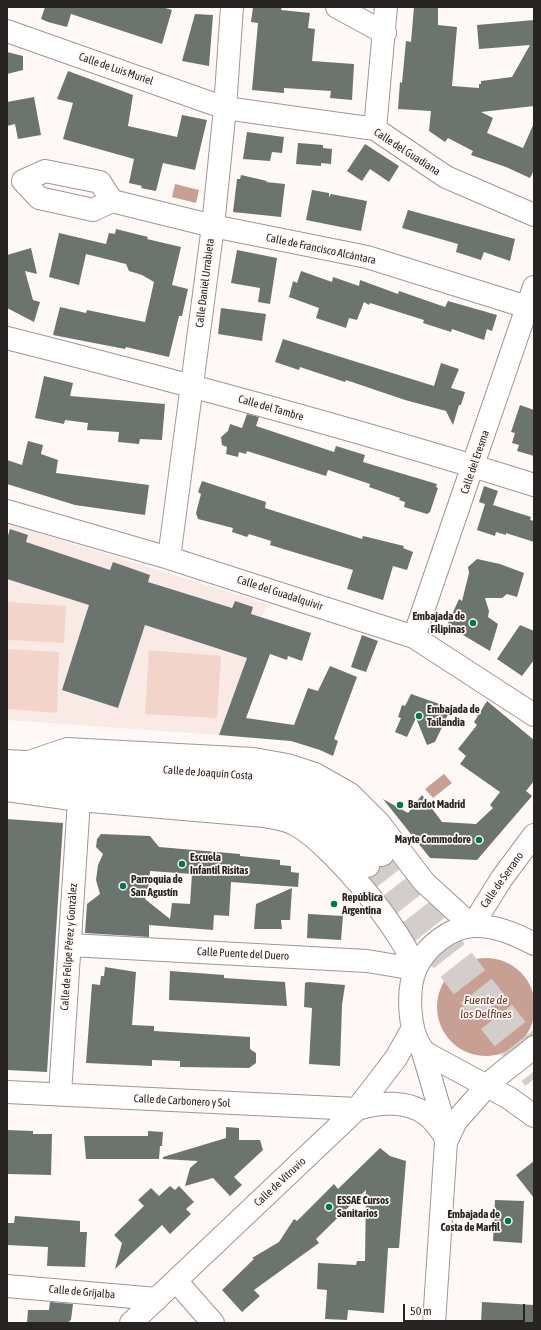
<!DOCTYPE html>
<meta charset="utf-8">
<style>
body{margin:0}
#map{position:relative;width:541px;height:1330px;overflow:hidden;background:#fef8f6;font-family:"Asap Condensed",sans-serif}
canvas{display:block}
.frame{position:absolute;inset:0;border:8px solid #282423;pointer-events:none}
.scale{position:absolute;left:403px;top:1304px;width:122px;height:18px;box-sizing:border-box;border:2px solid #282423;border-top:0;padding-left:5px;font-size:12px;line-height:14px;white-space:nowrap;color:#282423;-webkit-text-stroke:3px #fef8f6;paint-order:stroke}
</style>
<div id="map">
<canvas width="541" height="1330"></canvas>
<div class="frame"></div>
<div class="scale">50 m</div>
</div>
<script>
const c = document.querySelector('canvas').getContext('2d');
c.lineJoin = 'round';
function fill(path, color) {
  c.fillStyle = color;
  c.fill(path, 'evenodd');
}
function stroke(path, color, width, dash) {
  c.strokeStyle = color;
  c.lineWidth = width;
  c.lineCap = dash ? 'butt' : 'round';
  c.setLineDash(dash || []);
  c.stroke(path);
}
function write(font, color, halo, rows, align = 'center') {
  c.font = font + ' "Asap Condensed",sans-serif';
  c.lineWidth = 3.5;
  c.setLineDash([]);
  c.textBaseline = 'middle';
  c.strokeStyle = halo;
  c.fillStyle = color;
  for (const [text, x, y, turn = 0] of rows) {
    c.save();
    c.translate(x, y);
    c.rotate((+turn || 0) * Math.PI / 180);
    c.textAlign = isNaN(turn) ? turn : align;
    if (halo) c.strokeText(text, 0, 0);
    c.fillText(text, 0, 0);
    c.restore();
  }
}
fill(new Path2D(`
 M7 523 267 604 219 735 7 720Z`), '#f9eae6');
fill(new Path2D(`
 M7 602 66 606 64 643 7 640Z
 M7 649 59 652 57 713 7 709Z
 M149 650 221 656 217 718 145 714Z`), '#f2d4ca');
fill(new Path2D(`
 M175 184 199 190 196 203 172 197Z
 M444 774 452 783 433 798 425 789Z
 M437 1007a49 49 0 1 1 98 0a49 49 0 1 1-98 0Z`), '#c89f93');
fill(new Path2D(`
 M45 7H162L172 10 162 44 71 14 67 27 48 22 41 19Z
 M253 7H282L281 10 310 13 308 28 315 29 312 61 354 64 352 100 330 98 331 91 284 88V93L252 90 258 23 251 22Z
 M414 7H438V25L457 27 452 86 479 88V84H481V81L512 77 530 45 479 49 477 25 534 20V106L481 112 493 118 487 133 523 148 534 123V170L530 178 506 167 471 155 473 151 448 138 445 142 429 131 431 111 398 109 400 82 402 83 406 41 411 42Z
 M195 14 213 15 209 66 182 61Z
 M7 52 23 56V70L7 74Z
 M68 71 133 95 128 126 177 137 182 115 207 120 195 170 163 163 156 191 141 188 142 186 129 183 134 159 63 139 73 103 57 99Z
 M34 97 41 135 18 139 15 124 7 126V102Z
 M247 132 284 137 282 153 272 152 270 161 243 159Z
 M298 143 323 145V148L332 149 331 164 321 163V166L296 164Z
 M365 144 399 166 389 182 370 169 362 181 347 171Z
 M241 175 267 181 266 182 285 184 281 217 233 212 237 179H240Z
 M312 190 329 193V197L331 194 367 201 361 231 306 220Z
 M408 210 515 239 510 261 484 252 481 260 456 252 458 244 402 228Z
 M116 229 148 237 147 239 181 247 172 285 188 289 182 316H179L169 357 126 347 125 349 53 335 60 307 86 313 87 310 145 322 154 282 142 275 129 271 126 264 86 254 79 285 49 277 59 233 106 244 109 233 115 234Z
 M31 248 37 274 25 271 33 300 40 302 34 322 7 308V255Z
 M237 250 277 258 270 304 258 302 260 288 231 283Z
 M301 271 332 282 333 277 359 286 360 280 398 294 399 291 445 307 448 301 497 315 492 331 487 329 484 340 452 329 451 332 423 323 424 320 370 303 369 305 364 302 357 320 349 318 346 328 316 318 319 308 289 297 293 281 297 283Z
 M221 308 266 314 262 341 218 334Z
 M283 339 434 386 441 363 459 369 451 388 465 392 461 405H459L453 425 446 411 405 400 346 380 345 382 300 367 299 370 275 362Z
 M44 376 73 383 70 396 165 404 162 440 140 439 139 444 118 442 119 432 87 430 88 423 65 420 64 424 35 418Z
 M520 405 534 410V456L517 451 519 445 512 443 515 433 511 432Z
 M247 414 259 417 256 426 334 452 336 446 365 455 363 462 437 484 436 487 438 488 430 512 427 514 404 507 405 502 399 500 400 498 369 487 370 484 328 470 326 476 247 451 246 454 239 452 238 457 226 454 227 447 222 445 221 437 228 431 230 424 242 428Z
 M28 441 43 445 41 454 58 460 56 473 149 485 145 515 75 505 7 484V460L22 465Z
 M202 481 266 502 265 508 362 539 363 536 404 546 403 548 413 552 407 570 393 566 383 600 347 589 353 570 270 545 271 541 249 534 247 537 232 532 233 528 198 519 196 513 201 494 198 492Z
 M484 486 498 491 493 505 531 517 530 520 534 521V542L506 533V535L496 532 495 536 477 530 485 504 479 502Z
 M10 529 28 535 26 542 110 570 113 562 150 575 148 582 232 608 235 601 253 607 251 614 311 633 302 661 288 656 287 660 270 654 246 718 294 725 308 688 318 691 330 666 357 677 334 739 338 741 333 756 320 750 291 741 219 735 247 658 145 625 118 708 62 690 89 605 7 579V539Z
 M477 559 500 564 524 573 517 597 507 594 502 598H485L489 611 488 617 498 624 490 651 458 632 457 634 446 628 459 599 462 601 469 573 468 567Z
 M520 625 534 631V660L522 676 497 659Z
 M362 635 378 641 366 672 351 667Z
 M411 694 451 708 435 742 427 745 416 718 407 737 395 732 401 718 398 717 402 705 405 706Z
 M487 701 534 740V781L526 791 532 796 477 860 430 858 383 799 408 813 422 795 442 822 476 824 493 808 490 805 500 792 460 764 466 756 458 749 477 725 474 722Z
 M7 819 63 823 47 1072 7 1070Z
 M101 834 150 836 159 847 240 854V856L280 860V865L291 866V872L299 873 298 887 231 882 229 916 214 915 213 930 149 925V937L85 933 87 904 100 894 96 880 98 865 103 854 96 847 97 839ZM150 871 192 874 190 904 172 903 170 919 145 899 149 883Z
 M292 888 290 920H281L282 929H254L256 904Z
 M308 914 343 916 341 940 307 938Z
 M105 967 136 972 132 1025 154 1026V1031L250 1037V1049L256 1053V1063L249 1068 180 1067V1061L152 1060V1066L86 1063 92 984 100 985 101 976H104Z
 M170 971 224 975V978L285 982 287 1006 169 1000Z
 M308 982 345 985 342 1005 340 1066 309 1064 312 1008 304 1007 305 983Z
 M226 1127 239 1128V1140H260L263 1150 234 1177 242 1185 230 1196 213 1178 185 1186 190 1168 198 1161 163 1159V1157L226 1138Z
 M7 1130 33 1131V1134H52L51 1175 7 1174Z
 M148 1131 163 1132 162 1146H160L159 1159H86L84 1136H148Z
 M380 1148 390 1156 406 1161 399 1248H388L384 1313 348 1310 347 1320 325 1319 327 1290 317 1289 318 1263 356 1265 357 1261H365L366 1190 316 1239 319 1243 254 1290 260 1296 242 1312 222 1290 254 1259 252 1258 279 1242 294 1219 297 1221 334 1184 338 1189Z
 M534 1161V1198L516 1175Z
 M170 1186 175 1190 179 1186 194 1202 186 1209 191 1214 170 1234 162 1225 115 1269 122 1243 114 1235 144 1206 138 1200 151 1188 159 1196Z
 M495 1200 524 1201 522 1243 493 1241Z
 M15 1216 80 1221V1232H87L85 1267 47 1266 48 1247 7 1245V1223H14Z
 M50 1302 73 1304 71 1320 67 1323H27L28 1310H49Z
 M482 1302 534 1305V1323H481Z`), '#6c746f');
stroke(new Path2D(`
 M382 855 534 1051
 M368 866 534 1079`), '#d3cecc', 22, [22, 11]);
const minor = new Path2D(`
 M337 7 385 33
 M7 31 225 108 375 129 446 177 534 215
 M375 129 386 7
 M23 181 45 171 100 182 112 201
 M23 181 39 198 93 210 112 201
 M112 201 213 226 367 257 527 307
 M7 338C184 383 360 430 534 485
 M7 511 169 558 414 637 534 715
 M169 558 213 226 225 108 232 7
 M414 637 534 287
 M29 762 67 749 254 759 287 765 315 774 350 794 379 823 424 882 472 926
 M7 790 79 800 265 816C274 818 286 819 294 824 328 840 405 933 415 969
 M472 926 502 878 534 835
 M534 944C516 934 494 925 473 926 450 927 425 948 416 968 407 989 408 1030 422 1049 424 1052 428 1054 431 1056L509 1098 534 1116
 M70 945 367 961 415 969
 M487 1086C501 1071 519 1061 534 1047
 M7 1092 357 1109C379 1102 408 1100 427 1115 434 1120 440 1129 445 1136
 M60 1094 79 800
 M176 1281 213 1323
 M7 1286 157 1299
 M131 1323 357 1109 396 1058 413 1028`);
const major = new Path2D(`
 M7 761 239 775 284 781 327 800 359 828 382 855
 M7 781 263 795C314 808 335 825 368 866
 M422 1049 442 1117 446 1142 434 1323
 M446 1142 456 1121 487 1086`);
stroke(minor, '#a09693', 24);
stroke(major, '#a09693', 24);
stroke(minor, '#fff', 22);
stroke(major, '#fff', 22);
for (const [x, y, r, color] of [
 [473,623,4,"#037650"],
 [419,716,4,"#037650"],
 [400,805,4,"#037650"],
 [479,840,4,"#037650"],
 [182,864,4,"#037650"],
 [123,886,4,"#037650"],
 [334,904,4,"#037650"],
 [329,1207,4,"#037650"],
 [508,1221,4,"#037650"]
]) {
  const dot = new Path2D();
  dot.arc(x, y, r, 0, 2 * Math.PI);
  c.fillStyle = color;
  c.fill(dot);
  stroke(dot, '#fef8f6', 1.5);
}
write('11px', '#282423', '#fef8f6', [
 ["Calle de Luis Muriel",116,69,19],
 ["Calle del Guadiana",407,152,33],
 ["Calle de Francisco Alcántara",321,249,12],
 ["Calle Daniel Urrabieta",205,283,-83],
 ["Calle del Tambre",271,408,16],
 ["Calle del Eresma",475,462,-71],
 ["Calle del Guadalquivir",280,593,18],
 ["Calle de Joaquín Costa",208,773,4],
 ["Calle de Serrano",502,880,-55],
 ["Calle de Felipe Pérez y González",69,947,-86],
 ["Calle Puente del Duero",243,954,3],
 ["Calle de Carbonero y Sol",182,1101,3],
 ["Calle de Vitruvio",280,1182,-43],
 ["Calle de Grijalba",82,1292,5]
]);
write('bold 11px', '#282423', '#fef8f6', [
 ["Embajada de",465,617,"right"],
 ["Filipinas",465,630,"right"],
 ["Embajada de",427,710],
 ["Tailandia",427,723],
 ["Bardot Madrid",408,805],
 ["Mayte Commodore",471,840,"right"],
 ["Escuela",190,858],
 ["Infantil Risitas",190,871],
 ["Parroquia de",131,880],
 ["San Agustín",131,893],
 ["República",342,898],
 ["Argentina",342,911],
 ["ESSAE Cursos",337,1201],
 ["Sanitarios",337,1214],
 ["Embajada de",500,1215,"right"],
 ["Costa de Marfil",500,1228,"right"]
], 'left');
write('italic 12px', '#693323', '#fef8f6', [
 ["Fuente de",486,1000],
 ["los Delfines",486,1014]
]);
</script>
